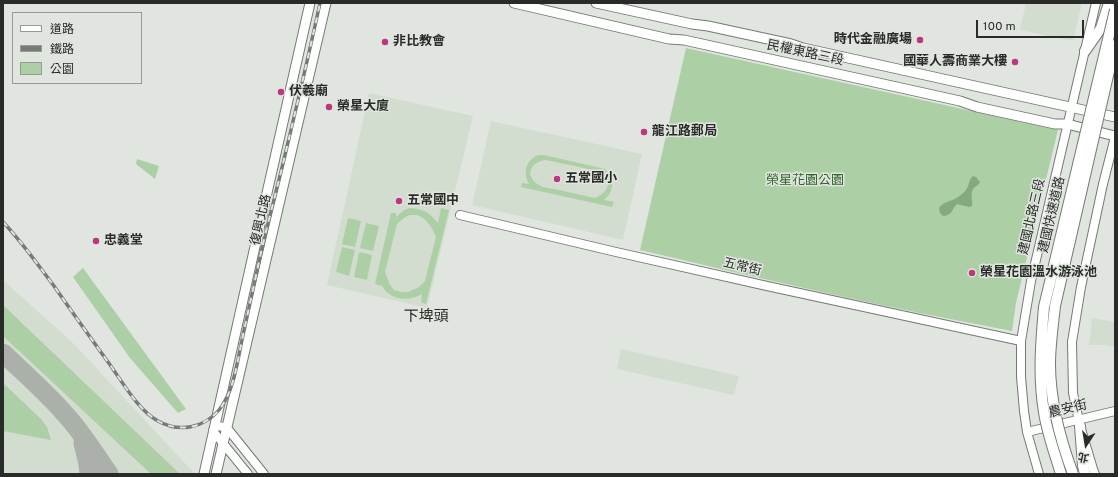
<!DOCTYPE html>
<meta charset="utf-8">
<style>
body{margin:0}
#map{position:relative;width:1118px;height:477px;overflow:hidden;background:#e0e6df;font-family:Overpass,"Noto Sans TC",sans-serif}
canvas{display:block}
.frame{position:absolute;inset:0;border:4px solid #292b28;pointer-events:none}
.legend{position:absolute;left:12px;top:12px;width:130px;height:72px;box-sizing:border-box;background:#e0e6df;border:1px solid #979b96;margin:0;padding:5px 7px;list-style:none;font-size:12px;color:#292b28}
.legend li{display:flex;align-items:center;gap:8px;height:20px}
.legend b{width:20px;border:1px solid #979b96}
.north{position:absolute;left:1066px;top:425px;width:40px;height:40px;-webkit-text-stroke:3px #e0e6df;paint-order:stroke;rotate:192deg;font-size:11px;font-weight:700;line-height:16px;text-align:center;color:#292b28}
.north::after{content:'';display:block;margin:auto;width:14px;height:18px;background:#292b28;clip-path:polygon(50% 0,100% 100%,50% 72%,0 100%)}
.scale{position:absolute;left:976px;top:20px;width:108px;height:18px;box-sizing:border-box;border:2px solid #292b28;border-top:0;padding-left:5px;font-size:12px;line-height:14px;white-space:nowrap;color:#292b28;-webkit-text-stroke:3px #e0e6df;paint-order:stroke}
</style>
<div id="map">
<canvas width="1118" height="477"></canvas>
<div class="frame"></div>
<ul class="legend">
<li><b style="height:5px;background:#fff"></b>道路</li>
<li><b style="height:5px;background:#777b76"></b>鐵路</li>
<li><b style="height:11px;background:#adcfa6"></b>公園</li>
</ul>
<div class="north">北</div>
<div class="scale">100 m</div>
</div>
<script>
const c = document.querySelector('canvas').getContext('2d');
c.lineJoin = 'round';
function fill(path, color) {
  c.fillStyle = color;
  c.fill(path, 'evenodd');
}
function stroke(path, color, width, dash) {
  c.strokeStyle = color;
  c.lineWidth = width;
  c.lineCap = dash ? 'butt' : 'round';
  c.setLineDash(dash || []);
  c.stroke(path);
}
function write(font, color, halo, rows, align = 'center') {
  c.font = font + ' Overpass,"Noto Sans TC",sans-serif';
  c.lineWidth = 3;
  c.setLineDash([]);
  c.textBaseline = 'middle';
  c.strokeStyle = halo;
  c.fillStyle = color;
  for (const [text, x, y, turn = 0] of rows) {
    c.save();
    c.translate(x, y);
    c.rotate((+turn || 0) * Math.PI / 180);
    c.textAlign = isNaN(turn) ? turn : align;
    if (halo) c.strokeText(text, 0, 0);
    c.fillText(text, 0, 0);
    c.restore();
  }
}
fill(new Path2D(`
 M1026 3H1082L1073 41 1020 30Z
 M369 93 473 116 427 308 327 285Z
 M491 121 642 154 623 240 472 205Z
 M3 280 74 344 195 474H3Z
 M1092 318 1115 322V346H1107V345H1089Z
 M621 349 739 376 734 395 617 369Z`), '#d2ddcf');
fill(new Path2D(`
 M686 48 1058 130 1016 303 1012 331C887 308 763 279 640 250Z
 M538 155H544L605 169C613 181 616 190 604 200L614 202 612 207 521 187 522 183 529 184C523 173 525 161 538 155ZM546 160 598 171C613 181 610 191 595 198 581 195 568 192 554 189 549 188 543 188 539 185 524 176 530 162 546 160Z
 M137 159 159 166 155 179 136 164Z
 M410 208C424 209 429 212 438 223L441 208 449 210 426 304 421 302 422 294C409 302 389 300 382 286L375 284 391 213H396V217L404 210ZM409 215C410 215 415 215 416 215 425 216 433 229 436 237L425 281 419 287 408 292H401L394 290 390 285 385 272 397 224 404 218Z
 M348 218 361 221 355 247 342 244Z
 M366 223 379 226 373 251 360 248Z
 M342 247 355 250 349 276 336 272Z
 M359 252 372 255 367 280 354 277Z
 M83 268 186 409 178 413 130 358 73 277Z
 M3 305 180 474H151L3 336Z
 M3 383 41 419 47 427 51 440 3 431 4 412 3 411Z`), '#adcfa6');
fill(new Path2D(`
 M973 176 976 177 980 182C978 186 975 186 973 189 970 195 973 200 972 206L969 207 957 204C951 210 953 215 943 216L940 213 939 208C943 201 952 202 958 197 961 195 966 191 967 188 970 183 968 181 973 176Z`), '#85aa7e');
stroke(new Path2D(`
 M3 353C24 373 46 392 65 414 82 432 95 454 109 474
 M83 443 88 464 89 474`), '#acb0aa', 19);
const tertiary = new Path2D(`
 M460 215 616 252 767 286 1021 341
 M215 425 227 428 264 474
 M213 431 248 474
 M1027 432 1115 411
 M1039 474 1027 432 1024 411 1021 377V341L1031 281 1096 3
 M1095 474 1093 469 1080 426 1073 393 1072 342 1081 287 1103 184 1115 137`);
const secondary = new Path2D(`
 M514 3 669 39 684 40 960 101 977 107 1055 124H1067L1115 136
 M596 3 692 24 708 26 791 44 803 48 1115 117
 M204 474 267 193 310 3
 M216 474 326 3`);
const trunk = new Path2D(`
 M1085 51 1101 28 1109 3
 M1080 426 1083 466 1085 474`);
stroke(tertiary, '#747a73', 10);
stroke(secondary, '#747a73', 11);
stroke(trunk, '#747a73', 12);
stroke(tertiary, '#fff', 8);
stroke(secondary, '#fff', 9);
stroke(trunk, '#fff', 10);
const rail = new Path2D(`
 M3 222C22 242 38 265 54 286 72 312 90 337 108 362 122 381 137 409 158 421 179 433 204 428 219 410 234 391 237 363 242 340 247 317 252 294 257 271 265 232 276 194 285 155 297 105 309 54 320 3`);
stroke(rail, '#777b76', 3.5);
stroke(rail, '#e0e6df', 2, [6]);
const trunkBridge = new Path2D(`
 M1061 474C1055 454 1047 433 1044 412 1038 377 1041 342 1044 307L1115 10
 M1073 474C1060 439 1050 402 1050 364 1050 345 1053 325 1055 306L1115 45`);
stroke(trunkBridge, '#747a73', 12, []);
stroke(trunkBridge, '#fff', 10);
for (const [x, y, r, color] of [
 [920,40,4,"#ba3880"],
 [385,42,4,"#ba3880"],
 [1015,62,4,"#ba3880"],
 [281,92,4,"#ba3880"],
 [329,107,4,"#ba3880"],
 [644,132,4,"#ba3880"],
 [557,179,4,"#ba3880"],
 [399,201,4,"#ba3880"],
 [96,241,4,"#ba3880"],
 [972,273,4,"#ba3880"]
]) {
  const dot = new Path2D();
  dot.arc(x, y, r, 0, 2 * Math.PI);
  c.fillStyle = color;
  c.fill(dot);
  stroke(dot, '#e0e6df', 1.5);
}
write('bold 13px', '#292b28', '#e0e6df', [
 ["時代金融廣場",912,40,"right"],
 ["非比教會",393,42],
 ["國華人壽商業大樓",1007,62,"right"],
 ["伏羲廟",289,92],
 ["榮星大廈",337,107],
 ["龍江路郵局",652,132],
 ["五常國小",565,179],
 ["五常國中",407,201],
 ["忠義堂",104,241],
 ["榮星花園溫水游泳池",980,273]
], 'left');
write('13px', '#292b28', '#e0e6df', [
 ["民權東路三段",805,54,12],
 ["建國快速道路",1053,215,-77],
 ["建國北路三段",1033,217,-77],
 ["復興北路",262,220,-77],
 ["五常街",742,268,13],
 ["農安街",1068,410,-13]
]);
write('13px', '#336429', '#e0e6df', [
 ["榮星花園公園",805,181]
]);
write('15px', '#292b28', '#e0e6df', [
 ["下埤頭",426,318]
]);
</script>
